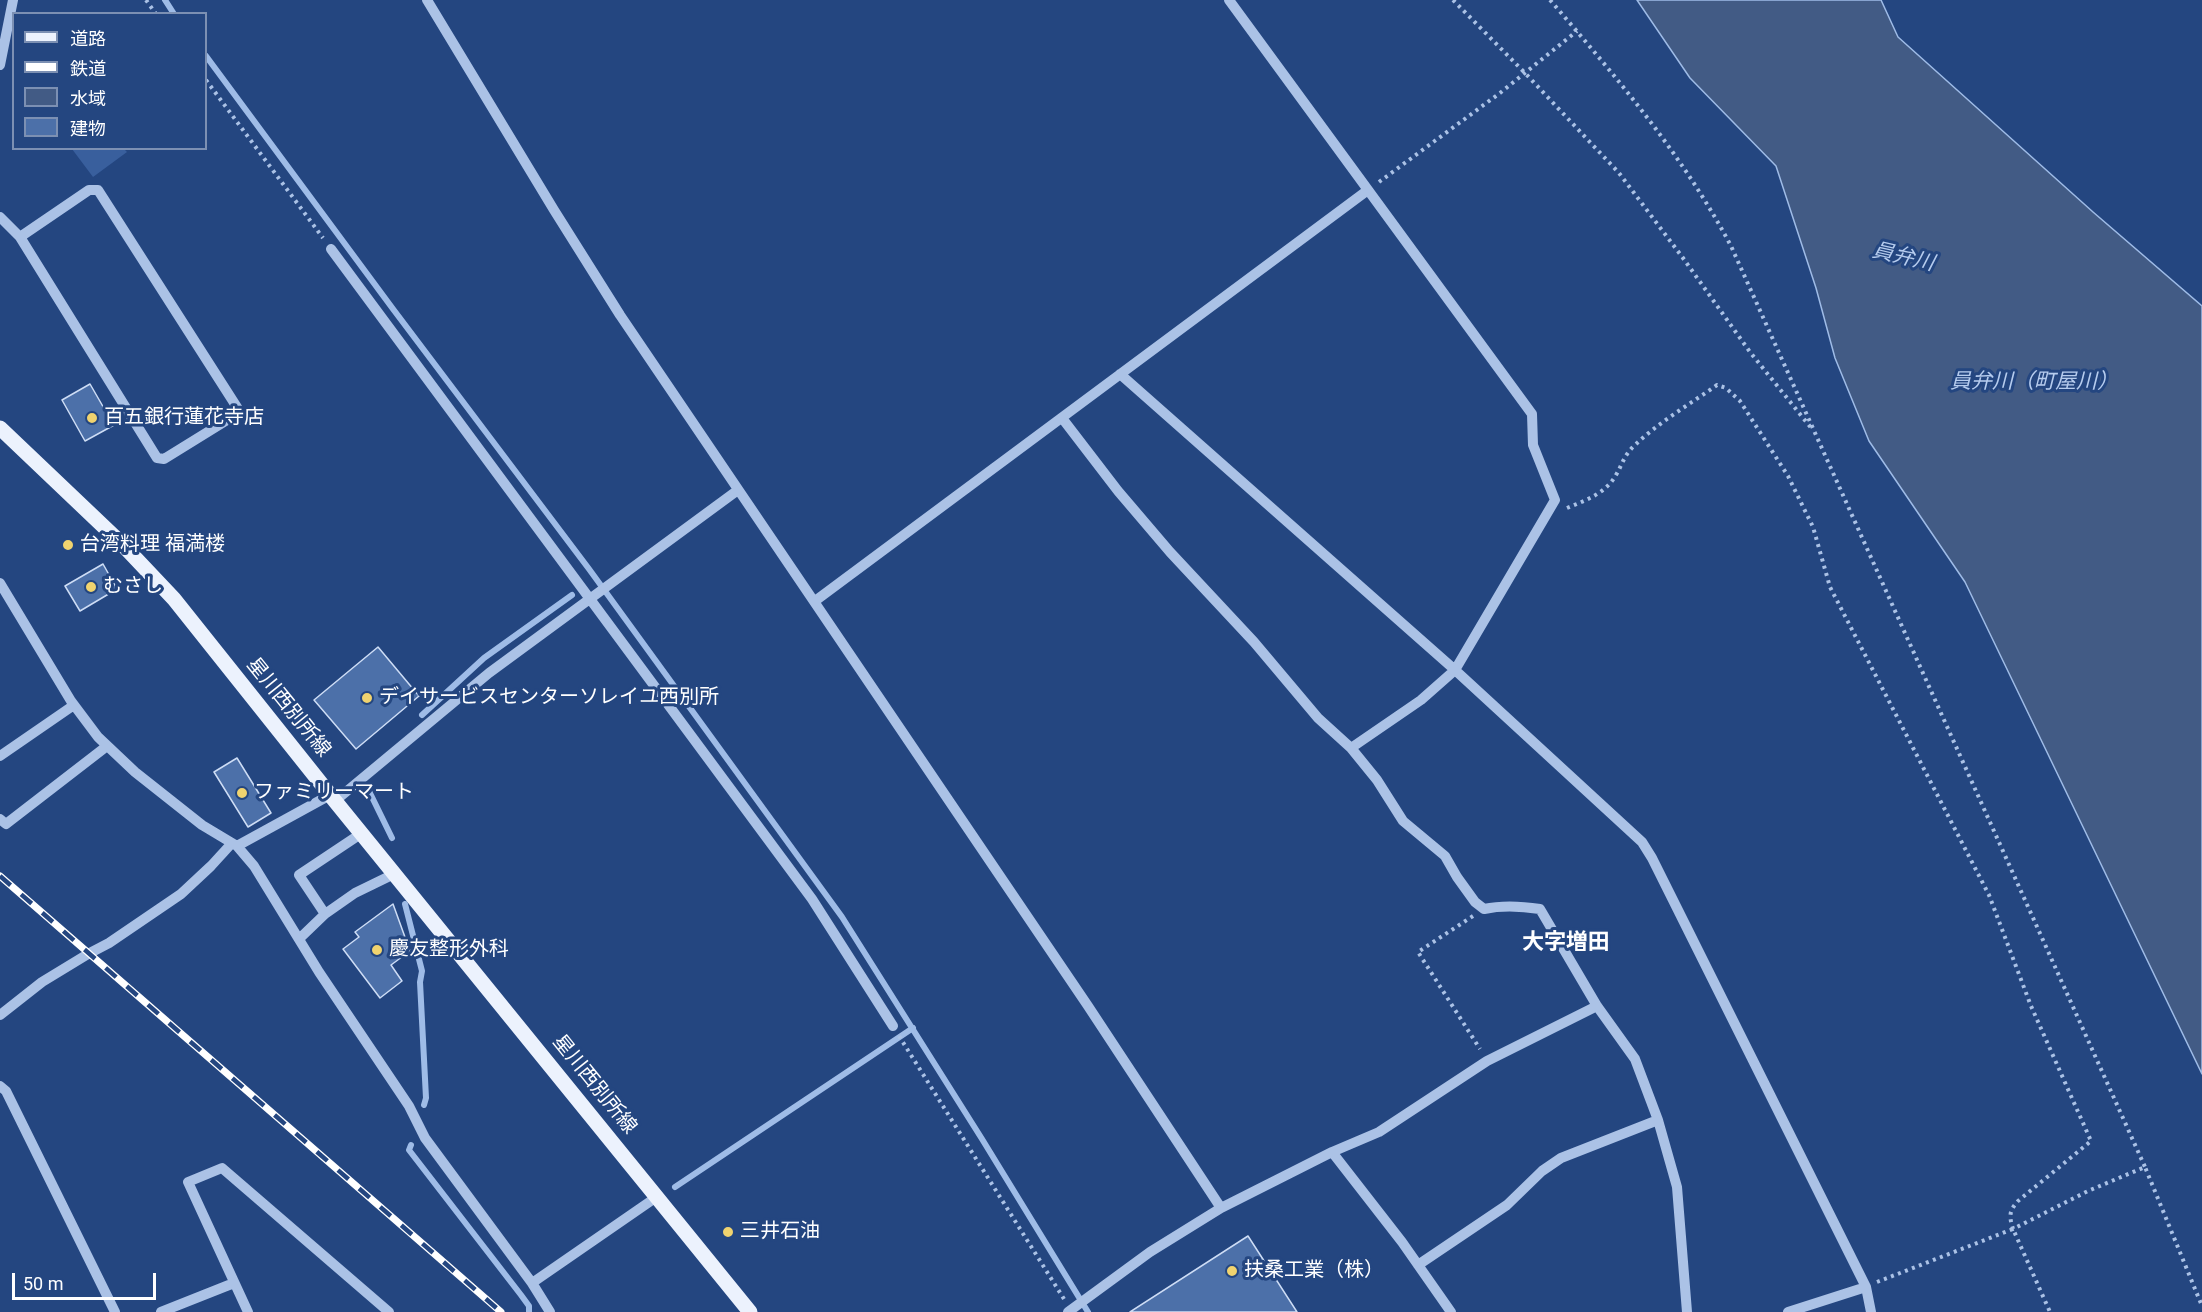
<!DOCTYPE html>
<meta charset="utf-8">
<style>
body{margin:0}
#map{position:relative;width:2202px;height:1312px;overflow:hidden;background:#244680;font-family:Roboto,"Noto Sans JP",sans-serif}
canvas{display:block}
.legend{position:absolute;left:12px;top:12px;width:195px;height:138px;box-sizing:border-box;background:#244680;border:2px solid #7c90b3;margin:0;padding:8px 10px;list-style:none;font-size:18px;color:#fff}
.legend li{display:flex;align-items:center;gap:12px;height:30px}
.legend b{width:30px;border:2px solid #7c90b3}
.scale{position:absolute;left:12px;top:1273px;width:144px;height:27px;box-sizing:border-box;border:3px solid #fff;border-top:0;padding-left:8px;font-size:18px;line-height:21px;white-space:nowrap;color:#fff;-webkit-text-stroke:4px #244680;paint-order:stroke}
</style>
<div id="map">
<canvas width="2202" height="1312"></canvas>
<ul class="legend">
<li><b style="height:8px;background:#ecf2fd"></b>道路</li>
<li><b style="height:8px;background:#fff"></b>鉄道</li>
<li><b style="height:16px;background:#425b85"></b>水域</li>
<li><b style="height:16px;background:#4c70a9"></b>建物</li>
</ul>
<div class="scale">50 m</div>
</div>
<script>
const c = document.querySelector('canvas').getContext('2d');
c.lineJoin = 'round';
function fill(path, color) {
  c.fillStyle = color;
  c.fill(path, 'evenodd');
}
function stroke(path, color, width, dash) {
  c.strokeStyle = color;
  c.lineWidth = width;
  c.lineCap = dash ? 'butt' : 'round';
  c.setLineDash(dash || []);
  c.stroke(path);
}
function write(font, color, halo, rows, align = 'center') {
  c.font = font + ' Roboto,"Noto Sans JP",sans-serif';
  c.lineWidth = 6;
  c.setLineDash([]);
  c.textBaseline = 'middle';
  c.strokeStyle = halo;
  c.fillStyle = color;
  for (const [text, x, y, turn = 0] of rows) {
    c.save();
    c.translate(x, y);
    c.rotate((+turn || 0) * Math.PI / 180);
    c.textAlign = isNaN(turn) ? turn : align;
    if (halo) c.strokeText(text, 0, 0);
    c.fillText(text, 0, 0);
    c.restore();
  }
}
fill(new Path2D(`
 M72 149H124L127 152 93 177Z`), '#395f9d');
const water = new Path2D(`
 M1637 0H1881L1898 37 2093 212 2202 306V1074L1965 582 1869 441 1835 358 1816 288 1776 166 1690 78Z`);
fill(water, '#425b85');
stroke(water, '#9fbce7', 1.5);
stroke(new Path2D(`
 M165 0 174 14
 M206 56 393 309 589 569 842 917 982 1139 1088 1312
 M422 715 484 658 572 595
 M369 791 392 838
 M405 904 422 971 420 982 426 1098 424 1105
 M411 1145 409 1150 521 1295 529 1306V1312
 M675 1187 913 1028`), '#9fbce7', 6);
const building = new Path2D(`
 M90 384 105 410 110 412 116 424 85 441 62 400Z
 M103 564 117 589 80 611 65 586Z
 M378 647 419 696 356 749 314 700Z
 M237 758 271 813 248 827 214 772Z
 M393 904 410 951 391 965 402 981 380 998 343 949 359 937 355 932Z
 M1248 1236 1297 1312H1130Z`);
fill(building, '#4c70a9');
stroke(building, '#ceddf5', 1.5);
stroke(new Path2D(`
 M146 0 156 14
 M1453 0 1525 73 1619 173 1683 258 1750 352 1812 429
 M1550 0C1618 79 1682 154 1731 246L2145 1167
 M206 80 323 238
 M1379 182 1500 93 1577 31
 M1567 508C1586 500 1605 494 1616 475 1623 463 1624 455 1635 445 1659 422 1690 404 1717 385L1726 388 1740 401 1788 476 1813 527 1830 587 1989 895 2031 1006 2091 1141 2018 1201C2009 1211 2009 1216 2013 1229L2088 1191 2145 1167 2202 1306
 M1473 916 1418 952 1480 1049
 M899 1036 1064 1299
 M1877 1282 2013 1229 2050 1312`), '#abc2e6', 4, [3, 4.5]);
stroke(new Path2D(`
 M427 0 554 210 620 315 1088 1006 1221 1208
 M1229 0 1532 414 1533 445 1555 500 1455 670 1421 700 1351 748
 M0 65 13 0
 M89 190H98L240 412 164 459 157 458 20 237Z
 M0 217 20 237
 M331 249 812 899 893 1026
 M1120 374 1455 670 1642 842 1652 858 1866 1287 1871 1312
 M1062 418 1118 491 1170 552 1254 642 1318 718 1351 748 1377 780 1403 821 1445 856 1457 877 1475 902 1484 909C1502 905 1521 906 1540 909L1597 1006 1635 1059 1658 1120 1677 1187 1687 1312
 M0 583 71 701 98 737 135 772 202 825 237 846 254 866 319 972 409 1106 425 1138 532 1283 550 1312
 M815 601 1368 190
 M0 756 74 705
 M335 801 489 673 738 490
 M0 819 6 824 107 746
 M362 833 299 875 325 914 355 893 394 874
 M237 846 330 795
 M299 939 325 914
 M0 1015 42 982 88 954 109 943 181 894 211 866 232 843
 M0 1086 6 1091 115 1312
 M1332 1152 1402 1242 1451 1312
 M1418 1265 1507 1205 1542 1171 1561 1158 1658 1120
 M532 1283 658 1196
 M161 1312 234 1283
 M248 1312 188 1182 222 1168 389 1312
 M1068 1312 1150 1252 1221 1208 1332 1152 1379 1132 1487 1061 1597 1006
 M1788 1312 1866 1287`), '#abc2e6', 10);
stroke(new Path2D(`
 M0 428 122 544 174 599 335 801 750 1312`), '#ecf2fd', 15);
const rail = new Path2D(`
 M0 876 501 1312`);
stroke(rail, '#fff', 7);
stroke(rail, '#244680', 4.5, [14]);
for (const [x, y, r, color] of [
 [92,418,6,"#f0d36f"],
 [68,545,6,"#f0d36f"],
 [91,587,6,"#f0d36f"],
 [367,698,6,"#f0d36f"],
 [242,793,6,"#f0d36f"],
 [377,950,6,"#f0d36f"],
 [728,1232,6,"#f0d36f"],
 [1232,1271,6,"#f0d36f"]
]) {
  const dot = new Path2D();
  dot.arc(x, y, r, 0, 2 * Math.PI);
  c.fillStyle = color;
  c.fill(dot);
  stroke(dot, '#244680', 2);
}
write('20px', '#fff', '#244680', [
 ["百五銀行蓮花寺店",104,418],
 ["台湾料理 福満楼",80,545],
 ["むさし",103,587],
 ["デイサービスセンターソレイユ西別所",379,698],
 ["ファミリーマート",254,793],
 ["慶友整形外科",389,950],
 ["三井石油",740,1232],
 ["扶桑工業（株）",1244,1271]
], 'left');
write('20px', '#fff', '#244680', [
 ["星川西別所線",288,708,51],
 ["星川西別所線",594,1085,51]
]);
write('italic 21px', '#b6ccee', '#244680', [
 ["員弁川",1903,258,13],
 ["員弁川（町屋川）",2034,383]
]);
write('bold 22px', '#fff', '#244680', [
 ["大字増田",1566,943]
]);
</script>
